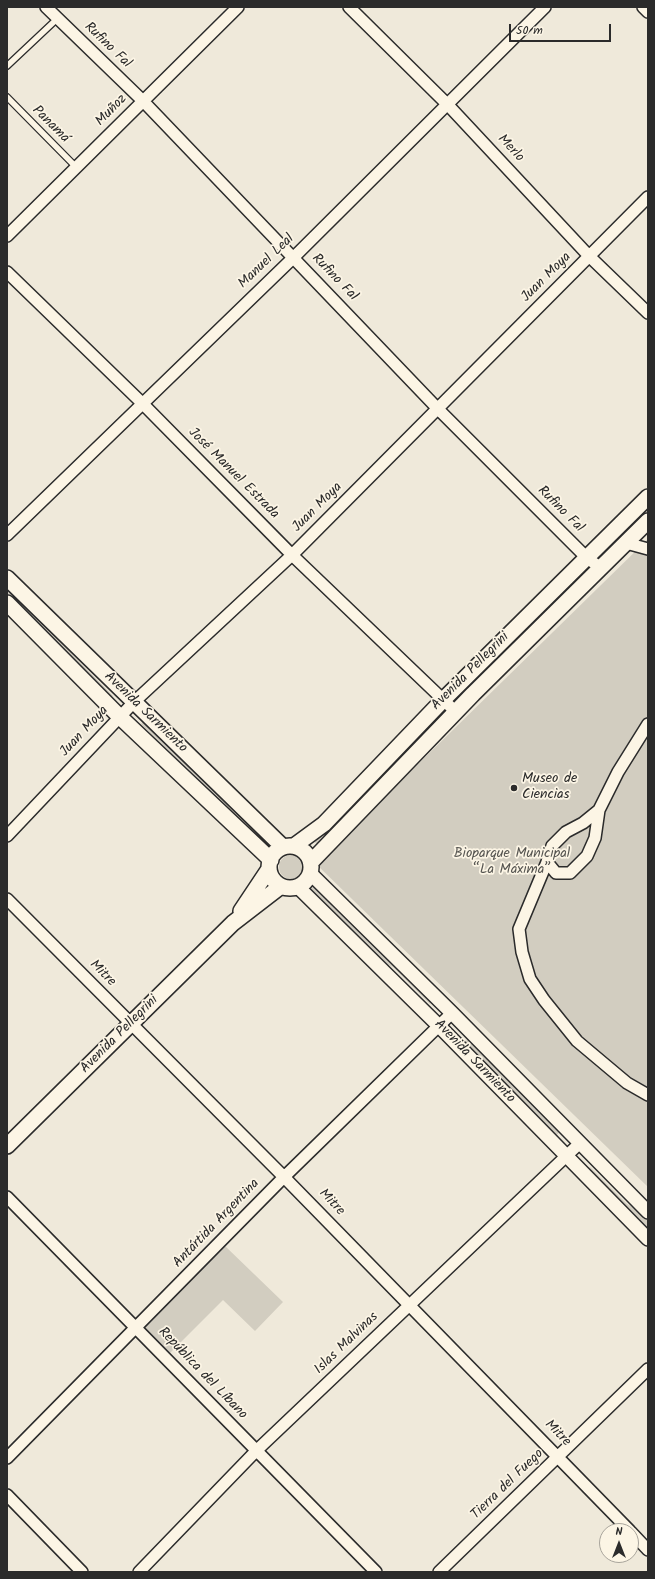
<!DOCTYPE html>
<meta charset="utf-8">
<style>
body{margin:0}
#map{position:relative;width:655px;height:1579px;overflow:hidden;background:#efe9da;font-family:Kalam,sans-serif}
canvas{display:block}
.frame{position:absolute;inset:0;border:8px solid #2b2b2b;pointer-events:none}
.north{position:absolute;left:599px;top:1523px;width:40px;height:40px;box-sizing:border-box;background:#fcf5e5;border:1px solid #a8a49b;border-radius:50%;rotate:0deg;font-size:11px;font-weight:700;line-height:16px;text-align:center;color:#2b2b2b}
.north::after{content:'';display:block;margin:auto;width:14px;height:18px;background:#2b2b2b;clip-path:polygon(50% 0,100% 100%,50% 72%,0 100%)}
.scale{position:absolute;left:509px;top:24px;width:102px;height:18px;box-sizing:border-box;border:2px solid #2b2b2b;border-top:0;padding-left:5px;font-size:12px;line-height:14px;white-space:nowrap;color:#2b2b2b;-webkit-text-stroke:3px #fcf5e5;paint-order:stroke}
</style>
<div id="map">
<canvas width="655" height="1579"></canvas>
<div class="frame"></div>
<div class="north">N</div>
<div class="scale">50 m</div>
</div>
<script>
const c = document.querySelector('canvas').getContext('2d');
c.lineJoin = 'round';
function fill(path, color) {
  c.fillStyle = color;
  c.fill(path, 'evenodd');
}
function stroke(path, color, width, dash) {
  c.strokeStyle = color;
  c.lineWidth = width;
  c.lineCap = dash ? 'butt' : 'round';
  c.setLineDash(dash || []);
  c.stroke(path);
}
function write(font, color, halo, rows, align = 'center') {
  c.font = font + ' Kalam,sans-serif';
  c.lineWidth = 3.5;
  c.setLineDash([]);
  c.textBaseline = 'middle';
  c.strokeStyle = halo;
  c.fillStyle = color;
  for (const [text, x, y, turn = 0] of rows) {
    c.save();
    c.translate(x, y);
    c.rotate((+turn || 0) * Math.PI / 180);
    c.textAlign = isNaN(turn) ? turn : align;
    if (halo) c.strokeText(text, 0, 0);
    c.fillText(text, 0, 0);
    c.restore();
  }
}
fill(new Path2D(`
 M648 507V512L610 550 607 548Z
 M648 539V1187L316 864Z
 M583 570 586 573 462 698 459 695Z
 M7 588 113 696 110 698 7 593Z
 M439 716 442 718 317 844 314 841Z
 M143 722 271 845 269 847 141 724Z
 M279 867a12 12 0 1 1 24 0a12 12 0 1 1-24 0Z
 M314 886 431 1002 430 1004 393 967 379 960 309 890Z
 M469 1038 560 1131 556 1136 464 1043Z
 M590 1167 627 1204 640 1211 648 1219V1229L589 1168Z
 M225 1246 283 1302 255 1331 223 1300 170 1353 144 1327Z`), '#d2cdc0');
const service = new Path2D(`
 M7 66 58 18
 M7 97 77 168`);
const minor = new Path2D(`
 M46 7 143 101 438 409 587 558 601 568
 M349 7 448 105 589 256 648 313
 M643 7 648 12
 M7 236 238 7
 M7 272 142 403 292 555 456 712
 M7 535 293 258 545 7
 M626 543 648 549
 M599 810 583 823 566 832 552 846 547 862 556 873H570L587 856 595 838 599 810 618 772 648 724
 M7 836 134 702 292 555 648 197
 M547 862 519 929 522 952 530 979 544 1000 577 1041 627 1083 648 1095
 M7 899 284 1177 630 1531
 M7 1197 376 1572
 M7 1458 284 1177 452 1013
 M7 1495 82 1572
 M631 1532 648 1550
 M139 1572 256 1451 580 1143
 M439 1572 648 1369`);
const tertiary = new Path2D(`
 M311 874 452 1013 648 1212
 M298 887 439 1026 648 1239`);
const secondary = new Path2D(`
 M7 578 283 847
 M7 603 120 717 271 860
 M269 867a21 21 0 1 1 42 0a21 21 0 1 1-42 0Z
 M294 846 324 824 443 700 648 497
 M311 862 473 694 648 521
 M241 911 269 869
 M7 1146 233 923 281 886`);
stroke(service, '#2b2b2b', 8);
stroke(minor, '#2b2b2b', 14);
stroke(tertiary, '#2b2b2b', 16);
stroke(secondary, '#2b2b2b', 18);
stroke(service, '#fcf5e5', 5.5);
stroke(minor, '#fcf5e5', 11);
stroke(tertiary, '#fcf5e5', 13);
stroke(secondary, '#fcf5e5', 15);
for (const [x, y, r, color] of [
 [514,788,4,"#2b2b2b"]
]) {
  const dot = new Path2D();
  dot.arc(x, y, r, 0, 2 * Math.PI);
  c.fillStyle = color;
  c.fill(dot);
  stroke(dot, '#fcf5e5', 1.5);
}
write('14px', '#2b2b2b', '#fcf5e5', [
 ["Rufino Fal",107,46,44],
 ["Muñoz",112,111,-46],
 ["Panamá",50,125,45],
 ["Merlo",510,149,47],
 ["Manuel Leal",267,262,-44],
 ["Rufino Fal",334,278,46],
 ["Juan Moya",547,278,-45],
 ["José Manuel Estrada",233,474,45],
 ["Juan Moya",318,508,-45],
 ["Rufino Fal",560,510,45],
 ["Avenida Pellegrini",471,672,-45],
 ["Avenida Sarmiento",145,713,44],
 ["Juan Moya",85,732,-47],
 ["Mitre",102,974,45],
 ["Avenida Pellegrini",120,1035,-45],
 ["Avenida Sarmiento",474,1062,46],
 ["Mitre",331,1203,46],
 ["Antártida Argentina",217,1224,-46],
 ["Islas Malvinas",347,1344,-44],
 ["República del Líbano",202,1374,46],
 ["Mitre",557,1434,45],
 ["Tierra del Fuego",508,1485,-44]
]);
write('14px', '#2b2b2b', '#fcf5e5', [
 ["Museo de",522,780],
 ["Ciencias",522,796]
], 'left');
write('14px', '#555450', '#fcf5e5', [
 ["Bioparque Municipal",512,855],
 ["“La Máxima”",512,871]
]);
</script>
